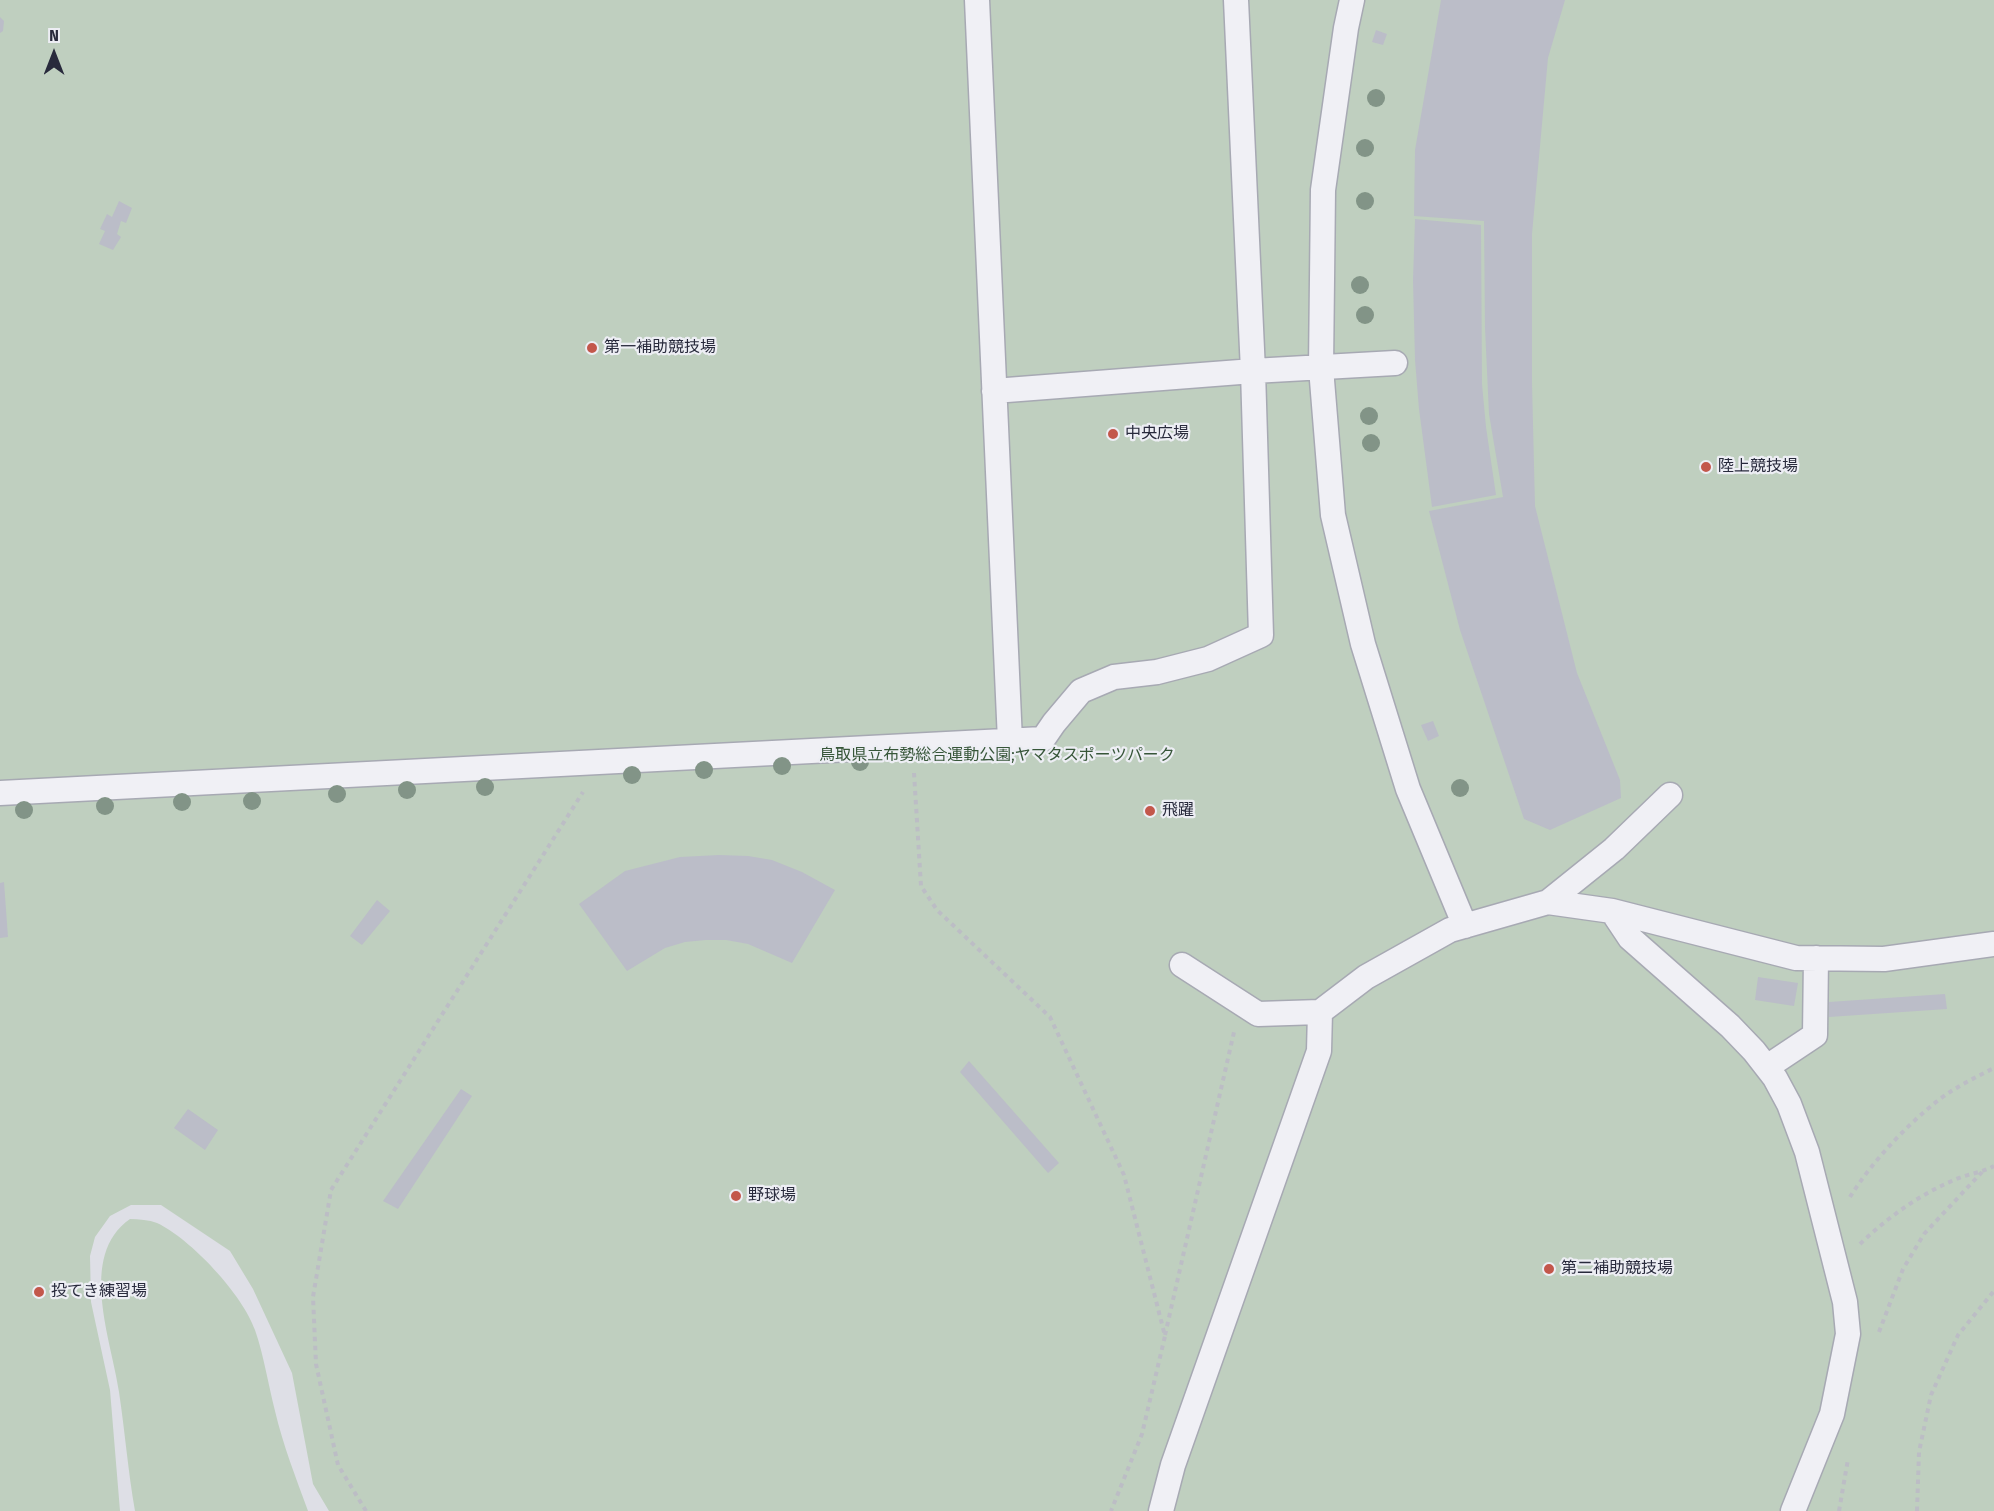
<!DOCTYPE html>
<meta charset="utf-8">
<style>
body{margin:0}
#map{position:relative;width:1994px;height:1511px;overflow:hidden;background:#dedfe6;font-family:"Fira Sans Condensed",sans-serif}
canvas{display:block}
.north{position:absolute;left:24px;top:24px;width:60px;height:60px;-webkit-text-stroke:4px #edeef4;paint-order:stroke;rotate:0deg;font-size:16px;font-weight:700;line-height:24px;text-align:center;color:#282a3c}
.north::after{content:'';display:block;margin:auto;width:21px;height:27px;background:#282a3c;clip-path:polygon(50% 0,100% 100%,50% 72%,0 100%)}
</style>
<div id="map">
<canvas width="1994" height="1511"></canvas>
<div class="north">N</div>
</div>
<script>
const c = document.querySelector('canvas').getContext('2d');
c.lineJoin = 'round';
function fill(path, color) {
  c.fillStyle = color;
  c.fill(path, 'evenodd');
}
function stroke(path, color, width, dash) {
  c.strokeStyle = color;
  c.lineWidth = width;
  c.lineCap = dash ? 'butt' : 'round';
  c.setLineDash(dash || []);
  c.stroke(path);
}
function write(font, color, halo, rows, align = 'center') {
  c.font = font + ' "Fira Sans Condensed","Noto Sans JP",sans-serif';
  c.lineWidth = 4.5;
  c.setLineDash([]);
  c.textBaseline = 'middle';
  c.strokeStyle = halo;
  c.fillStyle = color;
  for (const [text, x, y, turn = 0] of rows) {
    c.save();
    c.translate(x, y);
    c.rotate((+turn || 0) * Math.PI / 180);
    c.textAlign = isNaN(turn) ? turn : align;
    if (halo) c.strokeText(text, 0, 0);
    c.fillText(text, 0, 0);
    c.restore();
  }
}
fill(new Path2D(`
 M0 0H1994V1511H329L313 1484 292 1373 253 1289 230 1251 161 1205H131L110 1216 95 1237 90 1256 91 1302 110 1390 120 1511H0Z
 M130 1219C139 1219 149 1220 157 1223 191 1239 243 1295 255 1330 264 1356 268 1384 275 1411 283 1445 296 1478 308 1511H135C128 1471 125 1432 119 1392 112 1341 77 1256 130 1219Z`), '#bfcfbf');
fill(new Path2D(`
 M1441 0H1565L1548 58 1532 234V383L1535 506 1577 673 1620 780 1621 798 1550 830 1524 819 1460 630 1429 511 1503 497 1489 414 1485 328 1484 221 1414 216 1415 150Z
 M0 17 4 21 3 31 0 33Z
 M1376 30 1387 34 1383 45 1372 42Z
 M119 201 132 208 126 223 121 221 117 234 121 237 113 250 99 244 105 231 100 229 107 214 112 217Z
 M1415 219 1481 225 1482 384 1486 427 1496 495 1432 507 1419 409 1415 360 1413 280Z
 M1433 721 1439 736 1428 741 1421 725Z
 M719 855 748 856 772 860 802 872 835 890 792 963 748 944 726 940H706L685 942 665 948 627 971 579 904 625 871 680 857Z
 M4 882 8 937 0 938V883Z
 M377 900 390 911 362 945 350 936Z
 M1758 977 1798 983 1794 1006 1755 1000Z
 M1945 994 1947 1009 1829 1017V1002Z
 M969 1061 1059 1163 1048 1173 960 1072Z
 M461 1089 472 1096 398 1209 383 1201Z
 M188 1109 218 1130 205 1150 174 1128Z`), '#bbbdc8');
const pedestrian = new Path2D(`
 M977 0 1010 741
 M1352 0 1346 28 1323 190 1321 368 1333 515 1363 644 1408 789 1465 926
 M994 391 1253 371 1395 363
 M0 793 1043 739 1054 723 1081 691 1114 677 1157 672 1208 659 1261 635 1253 371 1236 0
 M1548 902 1614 849 1670 795
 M1612 911 1630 938 1730 1026 1754 1051 1775 1078 1789 1104 1807 1152 1845 1302 1848 1334 1832 1414 1793 1511
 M1182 965 1258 1014 1320 1012 1366 977 1450 930 1548 902 1612 911 1796 958 1884 959 1994 944
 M1767 1067 1815 1035 1816 958
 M1161 1511 1173 1465 1319 1051 1320 1012`);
stroke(pedestrian, '#a7a9b3', 27);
stroke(new Path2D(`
 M914 773 921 886 937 910 1050 1017 1124 1175 1165 1336 1142 1434 1111 1511
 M1850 1197C1872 1161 1917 1113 1953 1090 1966 1082 1980 1075 1994 1068
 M1860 1244C1888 1217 1919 1195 1954 1180 1967 1174 1981 1173 1994 1166
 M1879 1332 1903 1269 1924 1234 1982 1172
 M1165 1335 1234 1032
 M366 1511 338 1465 316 1364 313 1297 331 1190 583 792
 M1839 1511 1848 1459
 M1917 1511 1919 1452 1931 1395 1958 1335 1994 1291`), '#bcbdc5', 4, [4.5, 4.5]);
stroke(pedestrian, '#f0f0f5', 24);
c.fillStyle = '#829487';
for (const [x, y] of [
 [1376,98],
 [1365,148],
 [1365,201],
 [1360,285],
 [1365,315],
 [1369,416],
 [1371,443],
 [860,762],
 [782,766],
 [704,770],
 [632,775],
 [485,787],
 [1460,788],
 [407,790],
 [337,794],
 [252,801],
 [182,802],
 [105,806],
 [24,810]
]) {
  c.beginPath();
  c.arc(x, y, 9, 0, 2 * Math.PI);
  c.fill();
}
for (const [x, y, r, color] of [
 [592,348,6,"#c3574b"],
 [1113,434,6,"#c3574b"],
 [1706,467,6,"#c3574b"],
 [1150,811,6,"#c3574b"],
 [736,1196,6,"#c3574b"],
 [1549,1269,6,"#c3574b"],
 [39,1292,6,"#c3574b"]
]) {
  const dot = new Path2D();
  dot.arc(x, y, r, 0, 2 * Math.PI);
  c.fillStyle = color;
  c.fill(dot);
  stroke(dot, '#edeef4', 2);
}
write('16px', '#282a3c', '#edeef4', [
 ["第一補助競技場",604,348],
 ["中央広場",1125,434],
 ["陸上競技場",1718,467],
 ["飛躍",1162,811],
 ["野球場",748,1196],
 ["第二補助競技場",1561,1269],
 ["投てき練習場",51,1292]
], 'left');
write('16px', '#375639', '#edeef4', [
 ["鳥取県立布勢総合運動公園;ヤマタスポーツパーク",997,756]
]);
</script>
